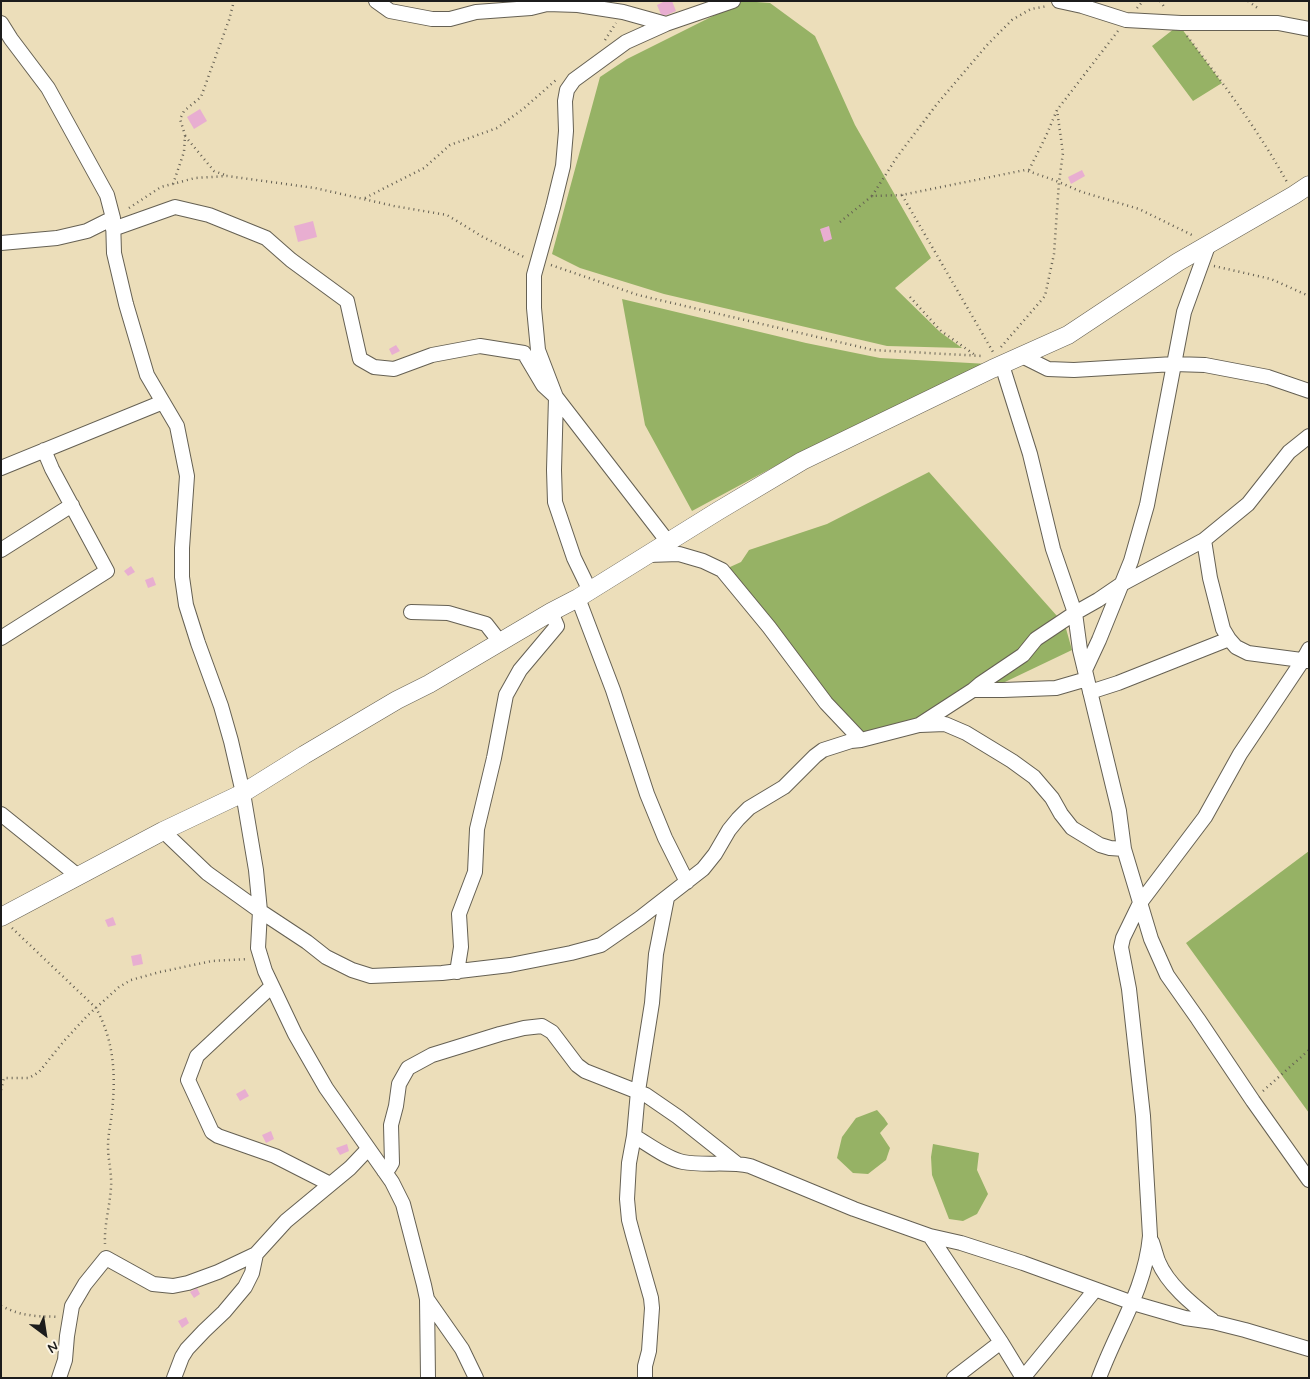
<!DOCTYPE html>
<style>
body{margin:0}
#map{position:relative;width:1310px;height:1379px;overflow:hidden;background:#ecdeba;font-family:Mynerve,sans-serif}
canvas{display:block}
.frame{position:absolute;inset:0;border:2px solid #1c1c1c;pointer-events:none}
.north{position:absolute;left:20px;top:1309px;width:50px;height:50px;-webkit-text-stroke:4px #fcf5e5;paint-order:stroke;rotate:149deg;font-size:14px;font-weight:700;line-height:20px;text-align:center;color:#1c1c1c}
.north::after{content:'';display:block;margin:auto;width:18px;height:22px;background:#1c1c1c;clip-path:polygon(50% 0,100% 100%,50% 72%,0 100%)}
</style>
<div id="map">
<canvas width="1310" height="1379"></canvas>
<div class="frame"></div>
<div class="north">N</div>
</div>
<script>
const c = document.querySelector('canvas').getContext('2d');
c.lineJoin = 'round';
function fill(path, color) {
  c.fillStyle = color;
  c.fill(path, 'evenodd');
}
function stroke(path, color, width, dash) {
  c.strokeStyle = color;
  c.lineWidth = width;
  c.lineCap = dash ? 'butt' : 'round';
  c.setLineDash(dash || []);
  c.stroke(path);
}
fill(new Path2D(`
 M743 1 770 3 815 36 855 125 931 258 895 288 940 332 962 348 887 346 664 294 580 268 552 254 600 77 627 59Z
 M1179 25 1222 83 1193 101 1152 46Z
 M622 299 806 343 880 358 988 364 807 449 692 511 645 425Z
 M929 472 1065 625 1072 650 919 723 855 739 800 681 765 630 719 572 741 562 749 550 827 524Z
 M1309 851V1113L1186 943Z
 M877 1110 884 1118 888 1124 880 1133 890 1148 886 1160 868 1174 853 1173 837 1158 842 1137 856 1118Z
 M933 1144 979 1153 977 1170 988 1194 977 1214 963 1221 949 1219 932 1175 931 1157Z`), '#96b265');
fill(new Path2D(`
 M665 1H672L676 11 662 17 657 5Z
 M200 109 207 121 194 129 187 117Z
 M1082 170 1085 176 1071 184 1068 177Z
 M313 221 317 237 298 242 294 226Z
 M829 226 832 239 824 242 820 229Z
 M396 345 400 351 392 355 389 349Z
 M131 566 135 572 128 576 124 571Z
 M153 577 156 585 148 588 145 580Z
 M113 917 116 925 108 927 105 920Z
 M141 954 143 964 133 966 131 956Z
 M245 1089 249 1096 240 1101 236 1094Z
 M271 1131 274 1139 266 1143 262 1135Z
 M347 1144 349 1151 340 1155 336 1148Z
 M197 1288 200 1294 194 1298 190 1292Z
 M186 1317 189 1323 182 1328 178 1321Z`), '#e8aed1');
const minor = new Path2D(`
 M376 1 390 11 432 19H450L476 12 531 8 547 4 578 5 623 12 666 24
 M1059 1 1082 6 1126 20 1181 23H1278L1309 29
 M1 23 11 39 48 88 107 195 113 218 114 253 126 304 147 375 177 426 187 476 182 548V577L186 605 198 643 221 706 231 741 243 793 256 870 260 911 258 948 265 971 295 1034 326 1088 392 1182 403 1204 424 1285 427 1299 428 1378
 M113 229 175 207 209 215 266 238 291 260 347 301 360 359 374 367 394 369 432 355 480 346 524 353 543 385 556 397 668 542
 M1 243 57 238 87 231 113 218
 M1022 356 1048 369 1074 370 1174 364 1205 365 1268 377 1309 391
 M1002 365 1030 454 1053 549 1075 613 1080 650 1119 811 1124 849 1151 939 1167 975 1198 1019 1253 1101 1309 1180
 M1 468 163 402
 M1204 540 1210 578 1223 629 1229 639 1236 647 1248 653 1309 661
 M1 550 72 505
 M648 555 679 554 703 561 722 570 769 627 826 703 861 740
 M590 591 574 558 555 502 554 470 556 397 538 350 534 308V275L553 207 563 166 566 131 565 101 567 90 574 80 626 42 666 24 733 1
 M578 598 613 690 647 794 665 838 687 882
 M411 612 448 613 486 624 500 642
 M1 638 107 571 52 469 44 450
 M1085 670 1099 640 1131 561 1147 505 1184 312 1209 243
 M973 690 980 684 1023 655 1036 639 1075 613 1098 600 1120 585 1204 540 1248 504 1289 452 1309 436
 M1090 692 1118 683 1229 639
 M920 725 945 724 966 733 1012 761 1034 777 1052 798 1061 814 1072 828 1100 845 1110 848 1124 849
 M1 814 78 876
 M163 831 207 873 260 911 307 942 326 957 352 970 371 976 442 973 510 965 571 953 601 945 640 918 703 869 715 854 729 830 738 819 749 808 784 787 815 756 823 750 851 741 861 740 919 725 973 690H1003L1056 688 1087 679
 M457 972 461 947 459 914 475 872 477 829 494 758 506 695 520 670 557 626 551 612
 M272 986 197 1056 188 1080 212 1132 218 1136 275 1156 330 1184
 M634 1136C648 1144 667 1159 683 1162 705 1166 728 1161 750 1166L854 1209 930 1236 961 1243 1023 1263 1133 1303 1185 1318 1213 1322 1245 1330 1309 1349
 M384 1171 389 1168 392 1163 391 1125 396 1106 399 1084 408 1068 432 1055 500 1034 524 1028 542 1026 552 1032 577 1065 585 1071 646 1095 678 1117 736 1163
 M930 1236 1001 1342 954 1378
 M1152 1242C1154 1248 1156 1255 1158 1261 1168 1285 1192 1304 1212 1320
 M427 1299 462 1349 476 1378
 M1001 1342 1023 1378
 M59 1378 65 1360 67 1336 72 1306 85 1284 106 1258 153 1284 173 1286 188 1283 218 1272 256 1254 286 1221 350 1168 368 1149
 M174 1378 182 1357 187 1349 204 1331 224 1312 245 1287 252 1273 256 1254
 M645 1378V1366L649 1351 652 1308 651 1298 633 1235 629 1220 627 1199 629 1163 634 1136 638 1091 652 1003 656 954 667 898
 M1023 1378 1095 1290
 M1099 1378C1117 1329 1145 1290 1150 1236L1143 1116 1129 989 1121 947 1123 938 1140 903 1205 817 1240 754 1303 660 1309 649`);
const tertiary = new Path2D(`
 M1 917 163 831 243 793 304 755 397 700 429 684 551 612 578 598 718 511 802 461 992 369 1068 335 1178 262 1294 195 1309 185`);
stroke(minor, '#656053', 16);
stroke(tertiary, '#656053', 19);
stroke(new Path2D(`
 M1160 1 1165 8
 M1248 1 1259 9
 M1137 8 1143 1
 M1187 36C1223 83 1258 130 1287 182
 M605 40 616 23
 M185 136 214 171 225 175
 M1029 170 1046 136 1057 110 1118 31
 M173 184 184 152 185 135 180 119 184 111 201 97 229 20 234 1
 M902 195 993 352
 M872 196 897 157 937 104 988 44 1012 20 1031 9 1048 6
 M365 198 424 168 450 145 497 128 523 109 556 80
 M129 208 161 187 195 178 227 176 315 188 394 206 447 215 483 237 524 257
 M840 222 872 196 902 195 1025 170 1054 180 1082 192 1139 209 1194 236
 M551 265 638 295 873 350 982 356
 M1214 266 1271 279 1309 296
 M910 297 941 331 975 355
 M1001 347 1045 296 1054 254 1059 182 1063 153 1057 110
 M12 928 96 1008C114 1041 116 1074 112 1112 111 1123 108 1134 108 1146 108 1160 112 1174 111 1187 110 1206 104 1225 105 1244
 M1 1090 4 1078H29L39 1072 64 1041 87 1016 119 987 131 980 160 972 212 961 248 959
 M1263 1091 1309 1050
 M1 1306C10 1310 19 1314 29 1315 38 1317 48 1316 58 1317`), '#656053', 2.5, [1, 4]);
stroke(minor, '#fff', 14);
stroke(tertiary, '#fff', 18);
</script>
